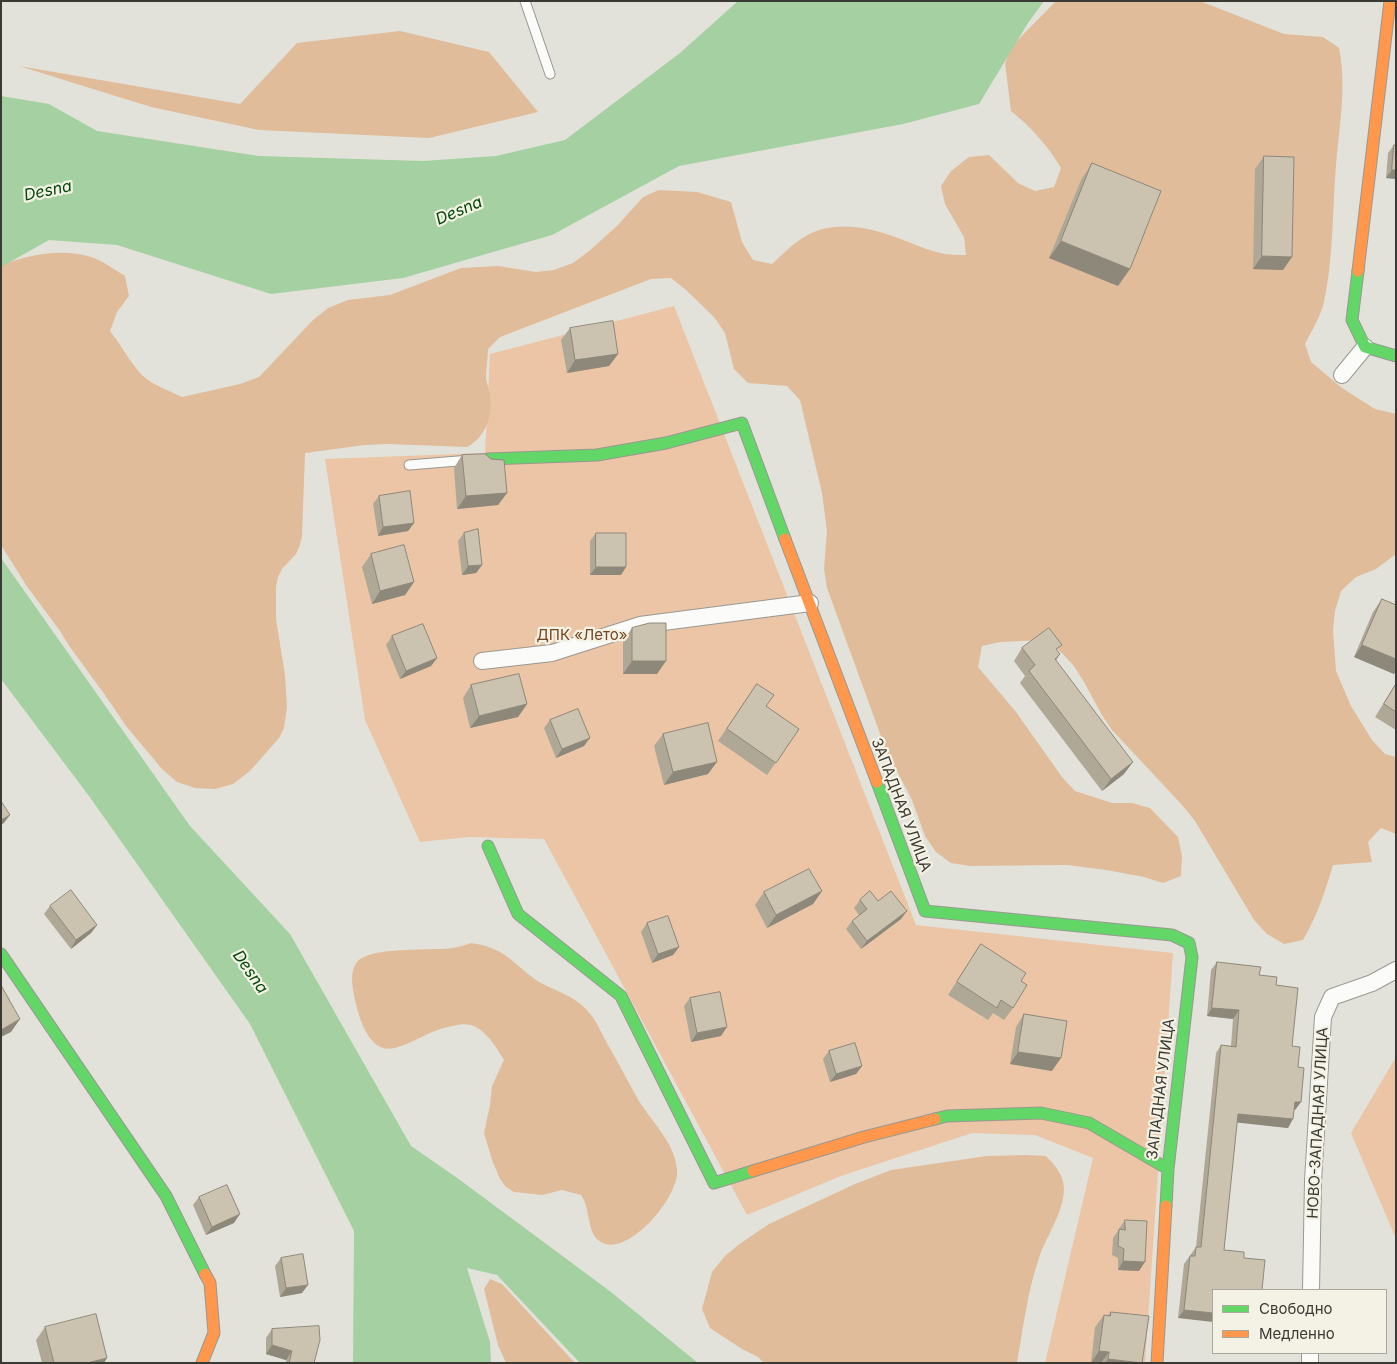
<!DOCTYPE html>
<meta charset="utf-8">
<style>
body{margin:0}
#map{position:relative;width:1397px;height:1364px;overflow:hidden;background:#e2e2da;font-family:Inter,sans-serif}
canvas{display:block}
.frame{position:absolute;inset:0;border:2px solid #3a3933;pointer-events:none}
.legend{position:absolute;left:1212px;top:1289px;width:175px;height:65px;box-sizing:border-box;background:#f4f2e4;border:1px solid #aaa89d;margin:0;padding:6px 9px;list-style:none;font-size:15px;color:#3a3933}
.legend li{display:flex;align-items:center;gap:10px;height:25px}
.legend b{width:25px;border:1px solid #aaa89d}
</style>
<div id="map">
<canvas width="1397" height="1364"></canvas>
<div class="frame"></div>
<ul class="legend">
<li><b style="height:6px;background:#63d668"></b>Свободно</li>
<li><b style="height:6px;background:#ff974d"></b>Медленно</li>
</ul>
</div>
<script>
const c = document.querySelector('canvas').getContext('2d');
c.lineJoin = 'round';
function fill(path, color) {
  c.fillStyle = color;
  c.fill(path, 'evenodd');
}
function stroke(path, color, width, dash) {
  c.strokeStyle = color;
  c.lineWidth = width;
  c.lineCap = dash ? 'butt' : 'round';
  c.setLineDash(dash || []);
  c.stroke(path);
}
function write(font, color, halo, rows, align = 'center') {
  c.font = font + ' Inter,sans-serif';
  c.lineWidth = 4.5;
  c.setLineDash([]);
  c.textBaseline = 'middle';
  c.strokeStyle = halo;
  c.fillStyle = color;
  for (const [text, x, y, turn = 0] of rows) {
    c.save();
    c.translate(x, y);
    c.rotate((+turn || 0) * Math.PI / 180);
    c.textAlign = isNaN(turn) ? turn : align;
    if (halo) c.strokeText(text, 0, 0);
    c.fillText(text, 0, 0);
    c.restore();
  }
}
fill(new Path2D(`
 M674 306 916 925 1173 953 1145 1363H1045L1093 1158 1035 1135 972 1133 841 1176 747 1215 544 839 469 837 420 842 365 720 325 459 485 453 490 354Z
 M1396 1057V1239L1351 1133Z`), '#ebc5a5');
fill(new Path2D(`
 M1056 1H1200L1284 34 1323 37 1339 48C1347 88 1339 126 1336 166 1332 212 1334 260 1323 306 1319 319 1311 332 1305 344L1311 362 1342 388 1375 409 1396 414V554L1376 569 1356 577 1341 591 1335 611 1333 630 1336 671 1351 706 1372 740 1385 754 1396 757V834L1381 828 1368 842 1372 862 1333 865C1325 892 1317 916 1303 940L1284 944 1267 934 1254 920 1195 821 1183 806 1112 730 1102 715 1084 682 1074 666 1061 652 1045 640 1000 642 982 646 978 667 1016 712 1062 777 1075 791 1112 803H1132L1150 808 1178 837 1182 856 1181 876 1163 883 1144 877 1106 870 1067 865 970 866 951 863 936 852 925 836 912 800 886 750 827 588 824 569 827 531 822 493 800 400 787 386 748 383 734 369 725 333 714 317 686 290 671 278 651 279 500 337 488 349C488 358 486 367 486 377 486 383 490 390 490 396 493 416 485 438 467 447L387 444 365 445 305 453 302 536 300 545 296 554 282 569 278 577 276 587V619L285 675 287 707 284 728 279 738 250 771 233 784 215 789 195 788 177 782 162 769 126 726 105 695 70 647 60 631 26 585 1 545V265C29 255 61 248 91 257 102 260 115 270 125 276L129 296 117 312 110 331C122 346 130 363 143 376 153 385 170 391 182 397L240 384 259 377 313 320 328 308 348 300 390 295 461 268 498 266 536 272 554 270 573 263 589 251 617 226 643 197 659 190 697 192 731 202 742 242 753 260 772 264C781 256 790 246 801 239 831 218 871 227 903 240 927 249 940 256 966 255L964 237 945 204 941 186 951 171 969 157 989 155 1018 183 1035 191 1054 187 1061 168C1048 146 1031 127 1011 111L1005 63 1012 46Z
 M400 31 489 52 538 112 429 138 259 130 151 107 19 66 240 104 297 43Z
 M471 943C481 944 491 947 500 952 514 960 525 973 539 982 554 990 573 996 585 1008 598 1021 602 1036 611 1050 619 1065 627 1079 635 1094 648 1119 674 1140 677 1169 681 1196 624 1263 598 1240 587 1231 590 1207 581 1195L562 1190 542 1195 514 1192 506 1187 500 1179 492 1160 484 1133 490 1105 492 1086 504 1060C497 1048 485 1029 471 1025 463 1023 455 1025 448 1027 429 1031 413 1043 395 1048 368 1055 358 1015 354 995 352 985 350 970 357 962 370 946 432 951 453 948 459 947 465 945 471 943Z
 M1026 1155 1046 1156C1055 1165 1063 1174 1064 1188 1064 1214 1045 1237 1038 1261 1027 1294 1023 1329 1017 1363H764L758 1357 742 1349 710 1328 702 1309 712 1272 724 1257 738 1245 769 1224 855 1184 891 1170 987 1156Z
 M490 1279 502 1284 575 1363H506L498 1345 484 1289Z`), '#e1bc9a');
fill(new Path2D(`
 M738 1H1044L1028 23 979 104 903 124 679 166 552 235 403 278 271 294 117 245 49 240 1 267V96L49 104 97 131 259 156 423 161 496 156 565 140 680 53Z
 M1 558 190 826 290 934 411 1146 460 1180 611 1292 698 1363H580L497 1275 467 1268 490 1342 491 1363H353L354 1231 250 1024 89 796 1 679Z`), '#a4d0a2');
const lane = new Path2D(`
 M525 1 550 74
 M409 465 470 460`);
const street = new Path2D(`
 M1342 375 1365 347
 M482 661 552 653 640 625 810 603
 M1311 1290 1313 1181 1323 1017 1332 997 1372 983 1396 970
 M1310 1363V1353`);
const fast = new Path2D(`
 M1358 271 1352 320 1365 347 1396 356
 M488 459 597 455 666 443 742 423 785 539
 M877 782 925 911 1172 935 1189 943 1192 957 1168 1169 1166 1206
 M488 846 518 914 621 996 714 1183 753 1171
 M1 954 166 1196 205 1274
 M935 1119 947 1116 1041 1113 1089 1123 1168 1169`);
const slow = new Path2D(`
 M1358 271 1390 1
 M785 539 877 782
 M753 1171 864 1137 935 1119
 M202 1363 214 1333 210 1283 205 1274
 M1157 1363 1166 1206`);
stroke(lane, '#999892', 11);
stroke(street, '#999892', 18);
stroke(fast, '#999892', 13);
stroke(slow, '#999892', 13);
stroke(lane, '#fbfbf9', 9);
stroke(street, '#fbfbf9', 16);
stroke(fast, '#63d668', 11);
stroke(slow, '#ff974d', 11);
fill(new Path2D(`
 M1394 145 1396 179 1386 178 1388 153Z
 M1264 156 1283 270 1253 269 1255 169Z
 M1092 163 1118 286 1049 258 1081 180Z
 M570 328 618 354 609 366 567 373 561 340Z
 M462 455 507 493 498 505 457 509 454 468Z
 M379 496 414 523 408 531 378 536 373 504Z
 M464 533 482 565 476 573 462 575 458 541Z
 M596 533 621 575H590V541Z
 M371 554 414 582 405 595 372 604 362 567Z
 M1382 599 1396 605V671L1394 674 1354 657 1373 612Z
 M632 628 657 674H623V641Z
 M392 636 437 658 431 666 400 679 386 645Z
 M1022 648 1058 651 1060 654 1056 661 1124 774 1102 791 1020 683 1025 676 1014 661Z
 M1396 683V730L1375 717Z
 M757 684 766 706 799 729 767 775 718 741Z
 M471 685 527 704 518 717 470 728 463 698Z
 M550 720 584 746 556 758 544 728Z
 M663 734 708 774 664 785 654 746Z
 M822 891 813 904 767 928 755 905 764 892Z
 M860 900 878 901 901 919 861 949 846 929 852 921 859 915 854 908Z
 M50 906 97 925 91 933 71 949 44 914Z
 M647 923 679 947 673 955 652 963 641 932Z
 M981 944 1021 981 1013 1008 1004 1020 993 1013 988 1020 948 995Z
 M1217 962 1259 975 1276 985 1292 1046 1298 1067 1301 1102 1294 1110 1288 1128 1237 1122 1224 1250 1244 1252 1178 1318 1184 1264 1196 1247 1216 1053 1221 1045 1231 1046 1233 1019 1207 1016 1211 970Z
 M690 998 721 1036 691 1042 684 1006Z
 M1024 1014 1052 1071 1010 1064 1016 1027Z
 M829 1051 862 1066 856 1074 830 1082 823 1059Z
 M199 1197 234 1223 206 1235 193 1205Z
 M1125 1220 1139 1271 1118 1270V1258L1112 1255 1113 1238Z
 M281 1258 302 1293 280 1297 275 1266Z
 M1111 1312 1142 1363H1091L1095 1327 1104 1315H1108Z
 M45 1327 104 1363H42L36 1340Z
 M272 1329 314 1363H286V1360L266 1354V1338Z`), '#afa897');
fill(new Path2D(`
 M1392 170H1396V179L1386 178Z
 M1061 241 1130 269 1118 286 1049 258Z
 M1262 256 1292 257 1283 270 1253 269Z
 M618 354 609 366 567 373 575 360Z
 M507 493 498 505 457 509 466 496Z
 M414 523 408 531 378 536 383 527Z
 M482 565 476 573 462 575 468 566Z
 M596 567H626L621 575H590Z
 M414 582 405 595 372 604 380 591Z
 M1362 645 1396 659V671L1394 674 1354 657Z
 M437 658 431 666 400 679 406 671Z
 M632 661H666L657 674H623Z
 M527 704 518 717 470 728 479 716Z
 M590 738 584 746 556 758 562 749Z
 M717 762 708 774 664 785 673 772Z
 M1133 762 1124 774 1102 791 1111 779Z
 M10 815 4 823 1 825V820Z
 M822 891 813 904 767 928 776 915Z
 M907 911 901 919 861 949 867 941Z
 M97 925 91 933 71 949 76 940Z
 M679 947 673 955 652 963 658 954Z
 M1212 1008 1239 1010 1233 1019 1207 1016Z
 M20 1019 11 1032 1 1037V1030Z
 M727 1027 721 1036 691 1042 697 1033Z
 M1018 1052 1061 1058 1052 1071 1010 1064Z
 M862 1066 856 1074 830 1082 836 1074Z
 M1295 1102H1301L1295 1110H1289Z
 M1238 1114 1293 1119 1288 1128 1232 1122Z
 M240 1214 234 1223 206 1235 212 1227Z
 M1123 1261 1145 1262 1139 1271 1118 1270Z
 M308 1285 302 1293 280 1297 286 1288Z
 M1184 1310 1213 1313V1322L1178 1318Z
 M272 1345 292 1351 286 1360 266 1354Z
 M1099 1351 1109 1352 1101 1363H1091Z
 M107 1358 104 1363H87Z
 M1108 1359 1137 1363H1105Z`), '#8e887b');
const building = new Path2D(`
 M1394 145H1396V170H1392Z
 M1264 156 1294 157 1292 257 1262 256Z
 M1092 163 1161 191 1130 269 1061 241Z
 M613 321 618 354 575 360 570 328Z
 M485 454 491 459 504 460 507 493 466 496 462 455Z
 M410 491 414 523 383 527 379 496Z
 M478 529 482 565 468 566 464 533Z
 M596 533H626V567H596Z
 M404 545 414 582 380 591 371 554Z
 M1382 599 1396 605V659L1362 645Z
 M650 623H666V661H632V628Z
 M423 624 437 658 406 671 392 636Z
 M1049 628 1062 645 1056 649 1060 654 1055 659 1133 762 1111 779 1029 671 1035 665 1022 648Z
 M519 674 527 704 479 716 471 685Z
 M757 684 774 695 766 706 799 729 776 763 727 729Z
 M1396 684V712L1384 704Z
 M578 709 590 738 562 749 550 720Z
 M708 723 717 762 673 772 663 734Z
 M1 801 10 815 1 820Z
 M809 869 822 891 776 915 764 892Z
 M71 890 97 925 76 940 50 906Z
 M870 891 878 901 891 891 907 911 867 941 852 921 867 909 860 900Z
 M668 916 679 947 658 954 647 923Z
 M981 944 1026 973 1021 981 1027 985 1013 1008 1001 1000 997 1008 957 982Z
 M1217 962 1261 967 1259 975 1277 977 1276 985 1298 988 1292 1046 1300 1047 1298 1067 1304 1068 1301 1102H1295L1293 1119 1238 1114 1224 1250 1244 1252V1258L1265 1260 1262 1290H1213V1313L1184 1310 1190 1256H1195L1196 1247H1201L1221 1045 1236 1047 1239 1010 1212 1008Z
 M2 987 20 1019 1 1030V988Z
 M720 992 727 1027 697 1033 690 998Z
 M1024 1014 1067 1021 1061 1058 1018 1052Z
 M855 1043 862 1066 836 1074 829 1051Z
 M227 1185 240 1214 212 1227 199 1197Z
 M1125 1220 1147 1221 1145 1262 1123 1261 1124 1249 1118 1246 1119 1229 1125 1230Z
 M303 1254 308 1285 286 1288 281 1258Z
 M1111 1312 1149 1316 1142 1363 1108 1359 1109 1352 1099 1351 1104 1315 1110 1316Z
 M96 1314 107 1358 87 1363H54L45 1327Z
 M319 1326 320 1340 314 1363H289L292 1351 272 1345V1329Z`);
fill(building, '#cbc3b0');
stroke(building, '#8e887b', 1);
write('15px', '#74451f', '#f4f2e4', [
 ["ДПК «Лето»",582,635]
]);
write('15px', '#3a3933', '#f4f2e4', [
 ["ЗАПАДНАЯ УЛИЦА",901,805,69],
 ["ЗАПАДНАЯ УЛИЦА",1161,1089,-83],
 ["НОВО-ЗАПАДНАЯ УЛИЦА",1318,1123,-87]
]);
write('italic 16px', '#014709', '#f4f2e4', [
 ["Desna",48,191,-12],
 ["Desna",459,211,-23],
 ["Desna",250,972,55]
]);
</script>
